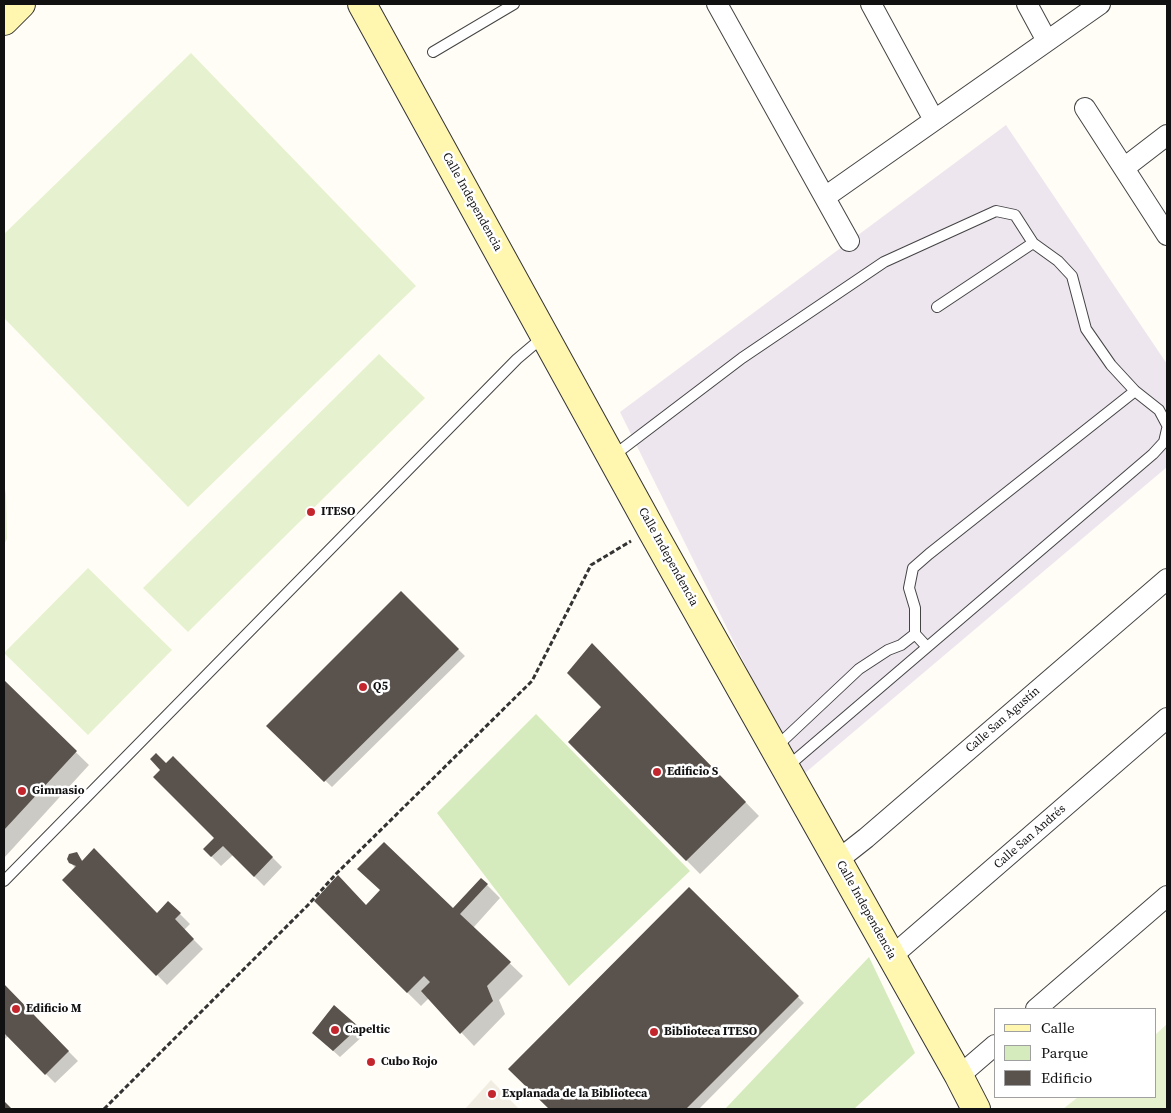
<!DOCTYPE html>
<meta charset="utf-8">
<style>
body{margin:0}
#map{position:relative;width:1171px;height:1113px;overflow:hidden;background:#fffdf5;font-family:"Source Serif 4",serif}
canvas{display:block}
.frame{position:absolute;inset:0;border:5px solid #111;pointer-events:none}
.legend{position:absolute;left:994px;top:1008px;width:162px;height:90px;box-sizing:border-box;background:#fff;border:1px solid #a0a0a0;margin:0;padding:6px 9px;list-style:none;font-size:15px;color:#111}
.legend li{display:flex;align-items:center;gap:10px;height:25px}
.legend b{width:25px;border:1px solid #a0a0a0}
</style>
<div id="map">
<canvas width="1171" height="1113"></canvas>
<div class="frame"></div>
<ul class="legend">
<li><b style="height:6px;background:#fff6b0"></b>Calle</li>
<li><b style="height:14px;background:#d5ebbd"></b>Parque</li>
<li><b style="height:14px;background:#5a524d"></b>Edificio</li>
</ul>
</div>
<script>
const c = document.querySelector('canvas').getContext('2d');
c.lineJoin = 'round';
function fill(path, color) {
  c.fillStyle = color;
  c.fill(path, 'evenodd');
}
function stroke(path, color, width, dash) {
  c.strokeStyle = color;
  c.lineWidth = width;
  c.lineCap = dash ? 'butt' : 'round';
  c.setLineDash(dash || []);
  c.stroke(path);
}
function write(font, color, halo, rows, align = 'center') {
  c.font = font + ' "Source Serif 4",serif';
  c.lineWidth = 5;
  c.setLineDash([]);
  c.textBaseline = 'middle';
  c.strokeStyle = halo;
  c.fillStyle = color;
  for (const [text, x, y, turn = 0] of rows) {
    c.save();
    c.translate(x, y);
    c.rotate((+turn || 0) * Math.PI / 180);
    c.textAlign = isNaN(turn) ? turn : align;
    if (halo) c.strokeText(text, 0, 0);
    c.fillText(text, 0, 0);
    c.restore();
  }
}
fill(new Path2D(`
 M1006 125 1167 364V467L805 773 776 727 620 412Z`), '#eee6ef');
fill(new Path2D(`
 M536 714 690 871 569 986 437 813Z
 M869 957 915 1053 854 1109H725Z`), '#d5ebbd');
fill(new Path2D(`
 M191 53 416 286 188 507 4 318V234Z
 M379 354 425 398 188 632 143 588Z
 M4 484 6 494 7 539 4 544Z
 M88 568 172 650 88 735 4 653Z
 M1167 1024V1109H1063L1078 1097H1155V1035Z`), '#e6f2cf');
fill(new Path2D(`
 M491 1080 519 1109H465Z`), '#f1ede2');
fill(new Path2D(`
 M401 593 465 656 332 787 268 726Z
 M605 658 759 816 700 874 570 742 602 707Z
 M4 682 89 765 4 858Z
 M173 758 282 867 264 886 233 855 221 866 204 849 215 838 166 765Z
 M76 854 83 861 157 914H180L190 924 184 930 203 949 167 985 64 880 75 868 68 859Z
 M481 879 500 898 473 928 523 976 499 1000 505 1014 474 1046 429 998 421 1006 315 901 366 906 453 910Z
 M689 889 804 1003 699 1109H551L510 1069Z
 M4 986 78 1061 55 1083 8 1036 4 1040Z
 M334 1007 365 1034 340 1057 320 1039Z`), '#0003');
fill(new Path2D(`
 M401 591 459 649 324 782 266 726Z
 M592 643 746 802 686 861 568 742 601 707 567 673Z
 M4 680 77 751 4 830Z
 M156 753 166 763 173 756 273 857 254 877 223 846 211 857 203 849 214 838 153 777 160 770 150 759Z
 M384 842 453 908 481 878 488 884 460 914 511 962 487 986 493 1001 460 1034 421 991 430 982 424 976 407 993 314 901 338 875 366 905 380 890 357 869Z
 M94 848 157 913 168 901 181 913 175 919 194 939 156 976 62 880 76 866 69 863 67 859 69 854 77 852 82 861Z
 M689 887 799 996 686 1109H549L508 1069Z
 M4 984 69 1051 45 1075 4 1033Z
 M334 1005 359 1027 333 1051 312 1033Z
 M4 1101 12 1109H4Z`), '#5a524d');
const lane = new Path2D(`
 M433 52 514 4
 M937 307 1033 243 1058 261 1072 276 1086 329 1111 365 1135 391 1159 410 1167 425
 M613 456 742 358 884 262 996 211 1015 215 1033 243
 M927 647 915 634V608L909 588 913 568 929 554 1135 391
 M776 747 859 669 888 650 901 645 915 634
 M787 767 1153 454 1164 442 1167 429
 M4 881 517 359 543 337`);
const street = new Path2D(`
 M717 4 849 241
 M871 4 934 120
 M1027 4 1047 41
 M1085 108 1167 235
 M1124 168 1167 135
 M825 197 1100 4
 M838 860 866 838 1167 579
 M892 956 1167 718
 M1036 1009 1167 896
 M959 1076 995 1045`);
const secondary = new Path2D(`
 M362 4 651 529 959 1076 976 1109
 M4 21 21 4`);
stroke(lane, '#444', 12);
stroke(street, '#444', 22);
stroke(secondary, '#333', 30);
stroke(new Path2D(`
 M104 1109 308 905 336 874 532 681 591 565 631 541`), '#333', 3, [5, 2.5]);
stroke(lane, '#fff', 10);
stroke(street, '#fff', 20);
stroke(secondary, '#fff6b0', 28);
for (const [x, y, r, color] of [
 [311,512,5,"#c4262e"],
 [363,687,5,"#c4262e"],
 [657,772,5,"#c4262e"],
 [22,791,5,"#c4262e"],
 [16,1009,5,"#c4262e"],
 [335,1030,5,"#c4262e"],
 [654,1032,5,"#c4262e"],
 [371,1062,5,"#c4262e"],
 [492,1094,5,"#c4262e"]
]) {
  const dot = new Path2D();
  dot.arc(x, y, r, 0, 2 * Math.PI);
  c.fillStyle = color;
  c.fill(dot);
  stroke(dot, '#fff', 2);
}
write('12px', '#111', '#fff', [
 ["Calle Independencia",472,202,61],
 ["Calle Independencia",668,557,61],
 ["Calle San Agustín",1003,720,-41],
 ["Calle San Andrés",1030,837,-41],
 ["Calle Independencia",866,910,61]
]);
write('bold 12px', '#111', '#fff', [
 ["ITESO",321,512],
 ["Q5",373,687],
 ["Edificio S",667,772],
 ["Gimnasio",32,791],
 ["Edificio M",26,1009],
 ["Capeltic",345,1030],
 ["Biblioteca ITESO",664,1032],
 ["Cubo Rojo",381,1062],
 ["Explanada de la Biblioteca",502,1094]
], 'left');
</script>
